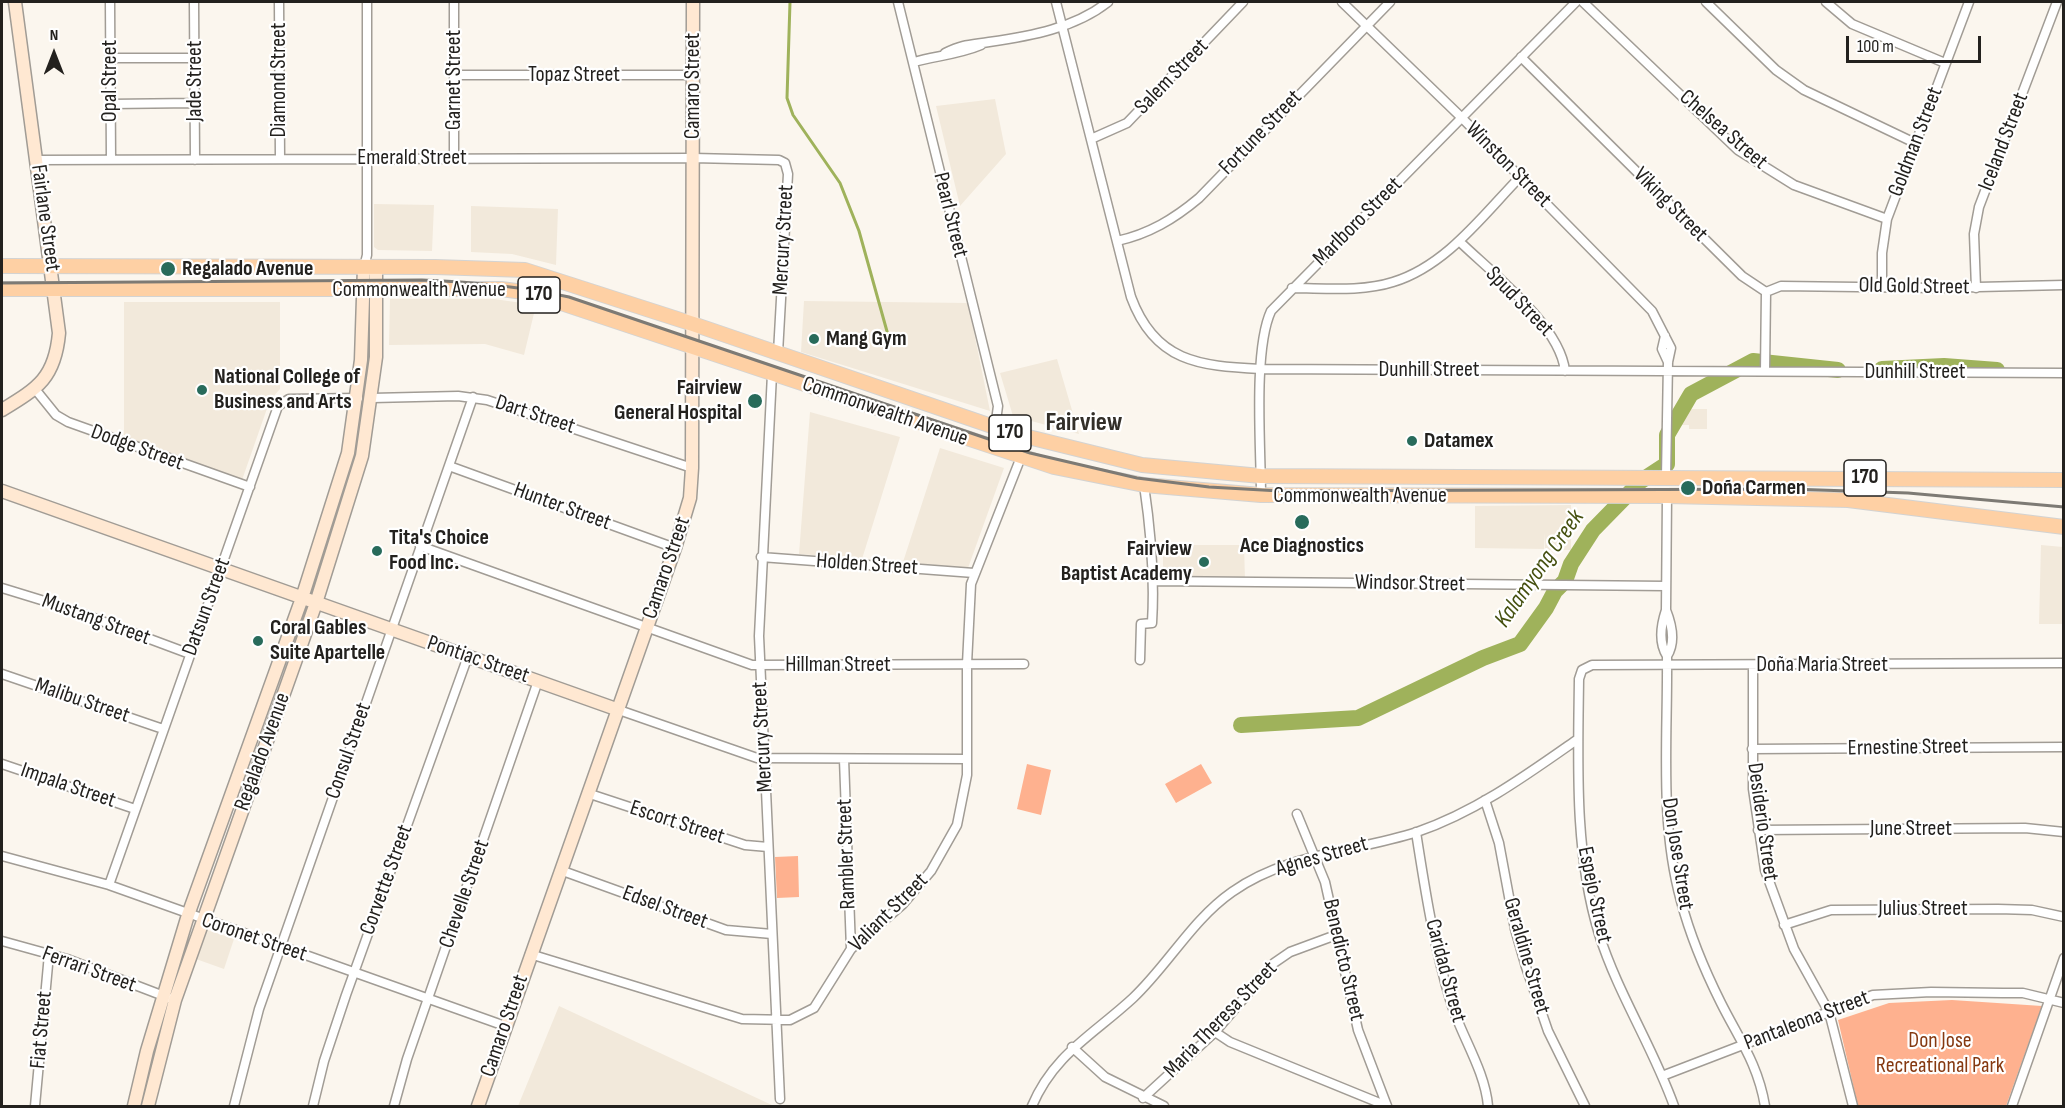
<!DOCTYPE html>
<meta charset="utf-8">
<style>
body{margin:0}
#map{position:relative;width:2065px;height:1108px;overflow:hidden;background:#fbf6ee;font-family:"Sofia Sans Condensed",sans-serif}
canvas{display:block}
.frame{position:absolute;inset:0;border:3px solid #23211e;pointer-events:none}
.north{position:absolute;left:24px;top:24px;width:60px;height:60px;-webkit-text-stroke:4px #fff;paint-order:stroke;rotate:0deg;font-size:16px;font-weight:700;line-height:24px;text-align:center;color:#23211e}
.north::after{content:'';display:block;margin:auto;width:21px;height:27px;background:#23211e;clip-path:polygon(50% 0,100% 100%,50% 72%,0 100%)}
.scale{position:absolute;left:1846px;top:36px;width:135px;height:27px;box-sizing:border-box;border:3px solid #23211e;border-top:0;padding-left:8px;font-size:18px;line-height:21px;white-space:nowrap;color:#23211e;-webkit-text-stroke:4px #fff;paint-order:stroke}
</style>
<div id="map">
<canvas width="2065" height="1108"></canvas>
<div class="frame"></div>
<div class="north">N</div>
<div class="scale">100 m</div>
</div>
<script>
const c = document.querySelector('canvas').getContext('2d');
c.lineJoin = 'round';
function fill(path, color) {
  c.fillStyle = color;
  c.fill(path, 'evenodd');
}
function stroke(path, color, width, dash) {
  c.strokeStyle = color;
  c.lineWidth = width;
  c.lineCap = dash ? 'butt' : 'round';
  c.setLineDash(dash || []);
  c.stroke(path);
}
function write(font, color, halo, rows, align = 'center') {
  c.font = font + ' "Sofia Sans Condensed",sans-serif';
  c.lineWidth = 4.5;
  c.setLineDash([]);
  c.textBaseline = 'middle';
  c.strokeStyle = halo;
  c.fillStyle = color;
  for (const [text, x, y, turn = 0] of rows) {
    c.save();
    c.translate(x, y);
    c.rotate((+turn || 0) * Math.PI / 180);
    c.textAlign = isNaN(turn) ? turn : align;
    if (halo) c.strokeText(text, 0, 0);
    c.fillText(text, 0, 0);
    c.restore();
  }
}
fill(new Path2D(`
 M995 99 1006 154 960 206 936 106Z
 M374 204 434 205 432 251 378 250 374 247Z
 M471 206 558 209 556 265 512 254 471 252Z
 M390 299H494L536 305 524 355 485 344 389 345Z
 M804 301 968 303 990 411 801 352Z
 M124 302H280V389L270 400 242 480 124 437Z
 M1057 359 1079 434 1013 416 1000 373Z
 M1677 409H1707V429H1689V425H1677Z
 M810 412 900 437 862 559 799 554Z
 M940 448 1004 468 968 568 903 562Z
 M1571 505V550H1545L1544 533V549L1475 548V506Z
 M1163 545H1244L1245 580 1163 579Z
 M2041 545 2063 547V624H2039Z
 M207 930 234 939 224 969 196 959Z
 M559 1006 774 1106H518Z`), '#f2e9db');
fill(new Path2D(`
 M1027 764 1051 770 1041 815 1017 809Z
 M1201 764 1212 783 1176 803 1165 784Z
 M798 856 799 897 777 898 775 857Z
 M1952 1000 2042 1006 2006 1106H1858L1838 1020 1889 1003Z`), '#feb18f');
stroke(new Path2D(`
 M790 2 787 98 793 115 840 183 859 231 888 335`), '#9fb25b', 3);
stroke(new Path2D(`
 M1882 369 1944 366 1997 370
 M1241 725 1358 718 1483 658 1520 644 1546 608 1555 591 1565 581 1571 564 1593 530 1641 481 1667 464V435L1691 394 1753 361 1838 370`), '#9fb25b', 16);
const street = new Path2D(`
 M110 2 111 160
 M194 2 195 160
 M279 2 280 159
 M454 2V158
 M898 2 998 406 995 428
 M1056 2 1131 297C1155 362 1199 366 1261 369L2064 373
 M1342 2 1461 117 1652 311 1671 348 1668 362 1666 477
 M1583 2 1738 150 1794 185 1887 219
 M1706 2 1776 70 1804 90 1915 143
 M1826 2 1852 24 1945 63
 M945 53C964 44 969 45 989 42 1031 36 1075 28 1108 2
 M1521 57 1742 276 1766 292 1765 371
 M110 58H195
 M914 62C936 56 960 54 981 45
 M454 75H693
 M110 104 195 103
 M1091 139 1127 123 1243 2
 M37 160 693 158 779 160 785 163 788 174 778 353
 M1117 241C1149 234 1174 219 1199 198L1390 2
 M1459 241C1492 273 1560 325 1565 371
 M364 267 367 255V2
 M1882 286V253L1887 219 1969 2
 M1292 288C1324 288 1362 292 1393 282 1446 266 1483 215 1520 177
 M1976 288 1974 234 1979 207 2057 2
 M1766 292 1781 286 1935 288 2064 285
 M1665 336 1662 349 1668 362
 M772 374 759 636 780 1099
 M35 389 56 415 68 422 250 487
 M372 398 458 396 487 400 692 468
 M449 466 675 548
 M1261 495C1261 449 1253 350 1271 311L1576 2
 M1667 496 1666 610C1672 625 1676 642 1667 656
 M420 546 752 665 1024 664
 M761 557 974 573
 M1155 581 1666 586
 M2 588 64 607 190 654
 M1666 610C1661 625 1658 642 1667 656 1668 737 1659 822 1681 901 1690 935 1705 971 1721 1003 1739 1039 1758 1064 1765 1106
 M1140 660 1141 624 1152 623C1155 575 1151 532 1144 485
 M1753 666V789L1765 870 1794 949 1829 1012 1853 1106
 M2 674 163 729
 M616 709 757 758 967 759
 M1752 749 2064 747
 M844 759 851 949
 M2 764 135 809
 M587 793 745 845 768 847
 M1485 800 1499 843 1515 929 1526 967 1548 1031 1585 1106
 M1297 814 1325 882 1358 1030 1387 1106
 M1758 830 2025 828 2064 832
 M1416 832C1425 890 1434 947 1451 1003 1462 1037 1485 1071 1488 1106
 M2 856 109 885 505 1026
 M560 870 726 930 772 934
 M109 885 278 406 289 399 358 398
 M1784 925 1831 910 1998 909 2032 910 2064 917
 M2 941 67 959 169 998
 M530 954 742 1019 790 1020 814 1008 851 949 903 904 931 871 957 825 967 775V664L971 584 1021 457
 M1215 1032 1230 1042 1387 1106
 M1072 1047 1105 1077 1164 1106
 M1662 1076 1873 995 1931 992 2003 993H2023L2064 1003
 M1143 1098 1215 1032 1274 963 1290 952 1336 935
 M35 1106 49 954
 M234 1106 259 1009 473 397
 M313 1106 324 1061 346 995 468 656
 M394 1106 407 1059 538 681
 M1032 1106C1054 1054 1093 1035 1133 998 1168 965 1192 920 1232 892 1287 853 1355 852 1417 832 1476 812 1528 774 1578 739
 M1674 1106C1653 1047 1618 994 1599 934 1574 852 1578 764 1579 679L1582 670 1592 665 2064 663
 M2012 1106 2064 958`);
const secondary = new Path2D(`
 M2 410C38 388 55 378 59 333L15 2
 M2 491 616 709
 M134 1106 147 1051 188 915 302 598 348 453 361 360 364 267
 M148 1106 175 1000 316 603 362 456 376 357V267
 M478 1106 675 548 690 498 692 468 693 2`);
const primary = new Path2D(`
 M2 266 435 267 525 270 693 324 1012 433 1142 465 1261 476 2064 480
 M2 289H501L531 293 1054 467 1144 485 1261 495 1667 496 1848 500 2064 527`);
stroke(street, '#a19c95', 11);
stroke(secondary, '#a19c95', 15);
stroke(primary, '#d3d3d2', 16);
stroke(street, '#fff', 8);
stroke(secondary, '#ffe8d2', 12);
stroke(primary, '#fed0a4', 14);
stroke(new Path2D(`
 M2 283 422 280C472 282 520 286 569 297L1030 453 1137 478 1209 487 1280 491 1790 489 1908 493 2064 507`), '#7d7a74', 3);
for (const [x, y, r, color] of [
 [168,269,8,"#286b5b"],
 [814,339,6,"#286b5b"],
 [202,390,6,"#286b5b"],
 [755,401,8,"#286b5b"],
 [1412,441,6,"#286b5b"],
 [1688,488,8,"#286b5b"],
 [1302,522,8,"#286b5b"],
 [377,551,6,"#286b5b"],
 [1204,562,6,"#286b5b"],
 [258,641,6,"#286b5b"]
]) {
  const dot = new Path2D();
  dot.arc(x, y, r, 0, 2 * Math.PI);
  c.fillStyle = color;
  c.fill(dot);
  stroke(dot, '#fff', 2);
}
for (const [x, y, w] of [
 [539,295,42],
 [1010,433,42],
 [1865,478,42]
]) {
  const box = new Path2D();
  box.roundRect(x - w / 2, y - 18, w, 36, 4.5);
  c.fillStyle = '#fff';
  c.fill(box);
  stroke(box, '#23211e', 1.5);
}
write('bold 21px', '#23211e', null, [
 ["170",539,295],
 ["170",1010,433],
 ["170",1865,478]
]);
write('22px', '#23211e', '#fff', [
 ["Topaz Street",574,75],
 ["Salem Street",1172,77,-46],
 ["Diamond Street",279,80,-90],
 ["Garnet Street",454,80,-90],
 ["Opal Street",110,81,-90],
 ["Jade Street",195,81,-90],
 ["Camaro Street",693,86,-90],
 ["Chelsea Street",1723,130,41],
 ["Fortune Street",1261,133,-46],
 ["Goldman Street",1916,142,-69],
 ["Iceland Street",2004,142,-69],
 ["Emerald Street",412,158],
 ["Winston Street",1508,165,45],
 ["Viking Street",1670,205,45],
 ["Pearl Street",950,215,76],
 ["Fairlane Street",45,218,82],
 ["Marlboro Street",1358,222,-45],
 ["Mercury Street",784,240,-87],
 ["Old Gold Street",1914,287,1],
 ["Commonwealth Avenue",419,290],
 ["Spud Street",1519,302,46],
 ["Dunhill Street",1429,370],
 ["Dunhill Street",1915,372],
 ["Commonwealth Avenue",885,412,19],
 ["Dart Street",535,415,18],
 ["Dodge Street",137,448,20],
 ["Commonwealth Avenue",1360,496],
 ["Hunter Street",562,507,20],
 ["Holden Street",867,565,4],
 ["Camaro Street",667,568,-71],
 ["Windsor Street",1410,584,1],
 ["Datsun Street",207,607,-70],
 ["Mustang Street",96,620,20],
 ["Pontiac Street",478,660,19],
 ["Hillman Street",838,665],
 ["Doña Maria Street",1822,665],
 ["Malibu Street",82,701,19],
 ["Mercury Street",763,737,-93],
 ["Ernestine Street",1908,748,-1],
 ["Consul Street",349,751,-71],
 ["Regalado Avenue",263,752,-70],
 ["Impala Street",68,786,19],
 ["Desiderio Street",1762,822,82],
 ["Escort Street",677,823,18],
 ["June Street",1911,829],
 ["Rambler Street",847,854,-92],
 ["Don Jose Street",1677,854,81],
 ["Agnes Street",1322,857,-16],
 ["Corvette Street",387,880,-70],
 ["Chevelle Street",465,894,-71],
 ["Espejo Street",1594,895,78],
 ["Edsel Street",665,908,20],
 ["Julius Street",1923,909],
 ["Valiant Street",889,913,-45],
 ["Coronet Street",254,938,19],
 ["Geraldine Street",1526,956,74],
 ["Benedicto Street",1343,960,77],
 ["Ferrari Street",89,970,20],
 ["Caridad Street",1445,971,75],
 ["Maria Theresa Street",1221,1020,-46],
 ["Pantaleona Street",1807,1021,-21],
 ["Camaro Street",505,1026,-71],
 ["Fiat Street",42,1030,-85]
]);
write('bold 22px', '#23211e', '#fff', [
 ["Regalado Avenue",182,269],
 ["Mang Gym",826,339],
 ["National College of",214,377],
 ["Business and Arts",214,402],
 ["Fairview",742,388,"right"],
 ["General Hospital",742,413,"right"],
 ["Datamex",1424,441],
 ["Doña Carmen",1702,488],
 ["Tita's Choice",389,538],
 ["Food Inc.",389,563],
 ["Ace Diagnostics",1302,546,"center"],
 ["Fairview",1192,549,"right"],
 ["Baptist Academy",1192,574,"right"],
 ["Coral Gables",270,628],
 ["Suite Apartelle",270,653]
], 'left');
write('22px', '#853911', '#fff', [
 ["Don Jose",1940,1041],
 ["Recreational Park",1940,1066]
]);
write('italic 24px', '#465111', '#fff', [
 ["Kalamyong Creek",1540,569,-55]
]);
write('bold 26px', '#332f29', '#fff', [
 ["Fairview",1084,423]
]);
</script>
